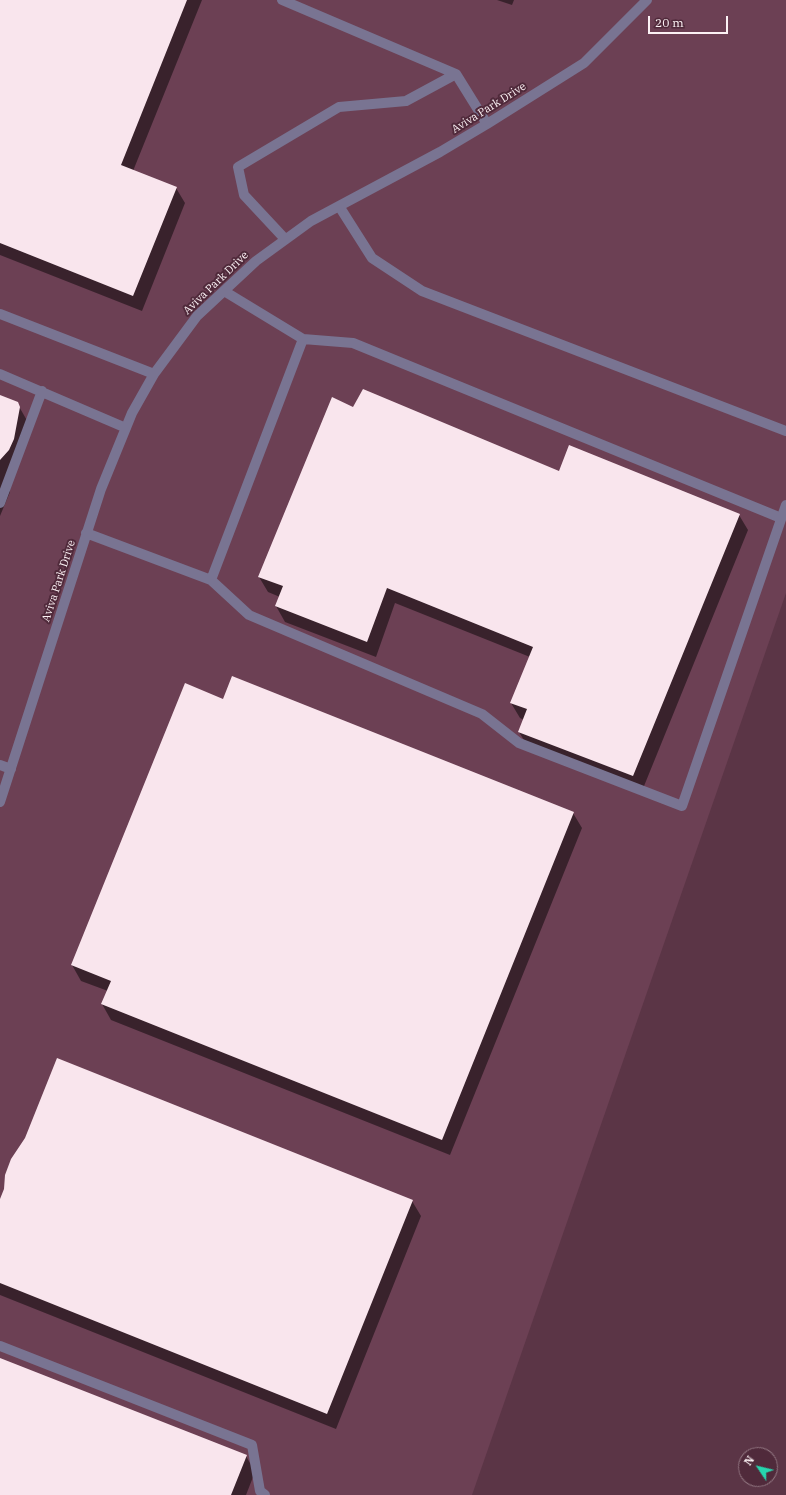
<!DOCTYPE html>
<style>
body{margin:0}
#map{position:relative;width:786px;height:1495px;overflow:hidden;background:#5b3546;font-family:"IBM Plex Serif",serif}
canvas{display:block}
.north{position:absolute;left:738px;top:1447px;width:40px;height:40px;box-sizing:border-box;background:#502a3b;border:1px solid #957a85;border-radius:50%;rotate:305deg;font-size:11px;font-weight:700;line-height:16px;text-align:center;color:#fcf2f5}
.north::after{content:'';display:block;margin:auto;width:14px;height:18px;background:#26d5ae;clip-path:polygon(50% 0,100% 100%,50% 72%,0 100%)}
.scale{position:absolute;left:648px;top:16px;width:80px;height:18px;box-sizing:border-box;border:2px solid #fcf2f5;border-top:0;padding-left:5px;font-size:12px;line-height:14px;white-space:nowrap;color:#fcf2f5;-webkit-text-stroke:3px #502a3b;paint-order:stroke}
</style>
<div id="map">
<canvas width="786" height="1495"></canvas>
<div class="north">N</div>
<div class="scale">20 m</div>
</div>
<script>
const c = document.querySelector('canvas').getContext('2d');
c.lineJoin = 'round';
function fill(path, color) {
  c.fillStyle = color;
  c.fill(path, 'evenodd');
}
function stroke(path, color, width, dash) {
  c.strokeStyle = color;
  c.lineWidth = width;
  c.lineCap = dash ? 'butt' : 'round';
  c.setLineDash(dash || []);
  c.stroke(path);
}
function write(font, color, halo, rows, align = 'center') {
  c.font = font + ' "IBM Plex Serif",serif';
  c.lineWidth = 4;
  c.setLineDash([]);
  c.textBaseline = 'middle';
  c.strokeStyle = halo;
  c.fillStyle = color;
  for (const [text, x, y, turn = 0] of rows) {
    c.save();
    c.translate(x, y);
    c.rotate((+turn || 0) * Math.PI / 180);
    c.textAlign = isNaN(turn) ? turn : align;
    if (halo) c.strokeText(text, 0, 0);
    c.fillText(text, 0, 0);
    c.restore();
  }
}
fill(new Path2D(`
 M0 0H786V593L472 1495H0Z`), '#6c4054');
fill(new Path2D(`
 M0 0H202L133 171 176 188 185 203 142 311 0 255Z
 M497 0H514L512 5Z
 M0 396 17 403 29 424 5 483 10 492 0 516Z
 M354 409 560 472 739 515 748 530 642 791 528 747 519 732 524 720 520 718 511 703 530 657 395 603 376 657 285 622 276 606 280 597 268 592 259 577Z
 M224 700 573 813 582 828 450 1155 111 1020 102 1004 108 991 81 981 72 965Z
 M5 1190 412 1201 421 1216 336 1429 0 1295V1202Z
 M0 1359 246 1456 255 1472 246 1495H0Z`), '#0007');
fill(new Path2D(`
 M0 0H187L121 165 177 187 133 296 0 243Z
 M363 389 559 471 569 445 740 514 633 776 518 732 527 709 510 703 533 647 387 588 367 642 275 606 283 586 258 577 332 397 353 407Z
 M0 395 18 402 20 407 14 439 9 450 0 460Z
 M232 676 574 812 442 1140 101 1004 111 981 71 965 185 683 223 699Z
 M57 1058 413 1200 327 1414 0 1283V1199L4 1189 5 1175 11 1159 25 1138Z
 M0 1358 247 1455 231 1495H0Z`), '#f9e5ed');
stroke(new Path2D(`
 M282 0 456 74 487 124
 M339 206 372 258 422 291 786 431
 M285 239 244 195 238 167 339 107 406 101 456 74
 M0 314 154 374
 M303 339 353 343 781 518
 M0 374 126 428
 M0 503 42 391
 M86 533 211 580 249 615 482 714 519 743 682 806 786 505
 M211 580 303 339 224 291
 M0 765 11 769
 M0 802 101 489 132 413 154 374 197 316 256 261 311 221 440 152 487 124 584 63 647 0
 M0 1346 252 1445 260 1491 265 1495`), '#797492', 10);
write('11px', '#fcf2f5', '#502a3b', [
 ["Aviva Park Drive",489,108,-32],
 ["Aviva Park Drive",216,283,-44],
 ["Aviva Park Drive",59,581,-72]
]);
</script>
